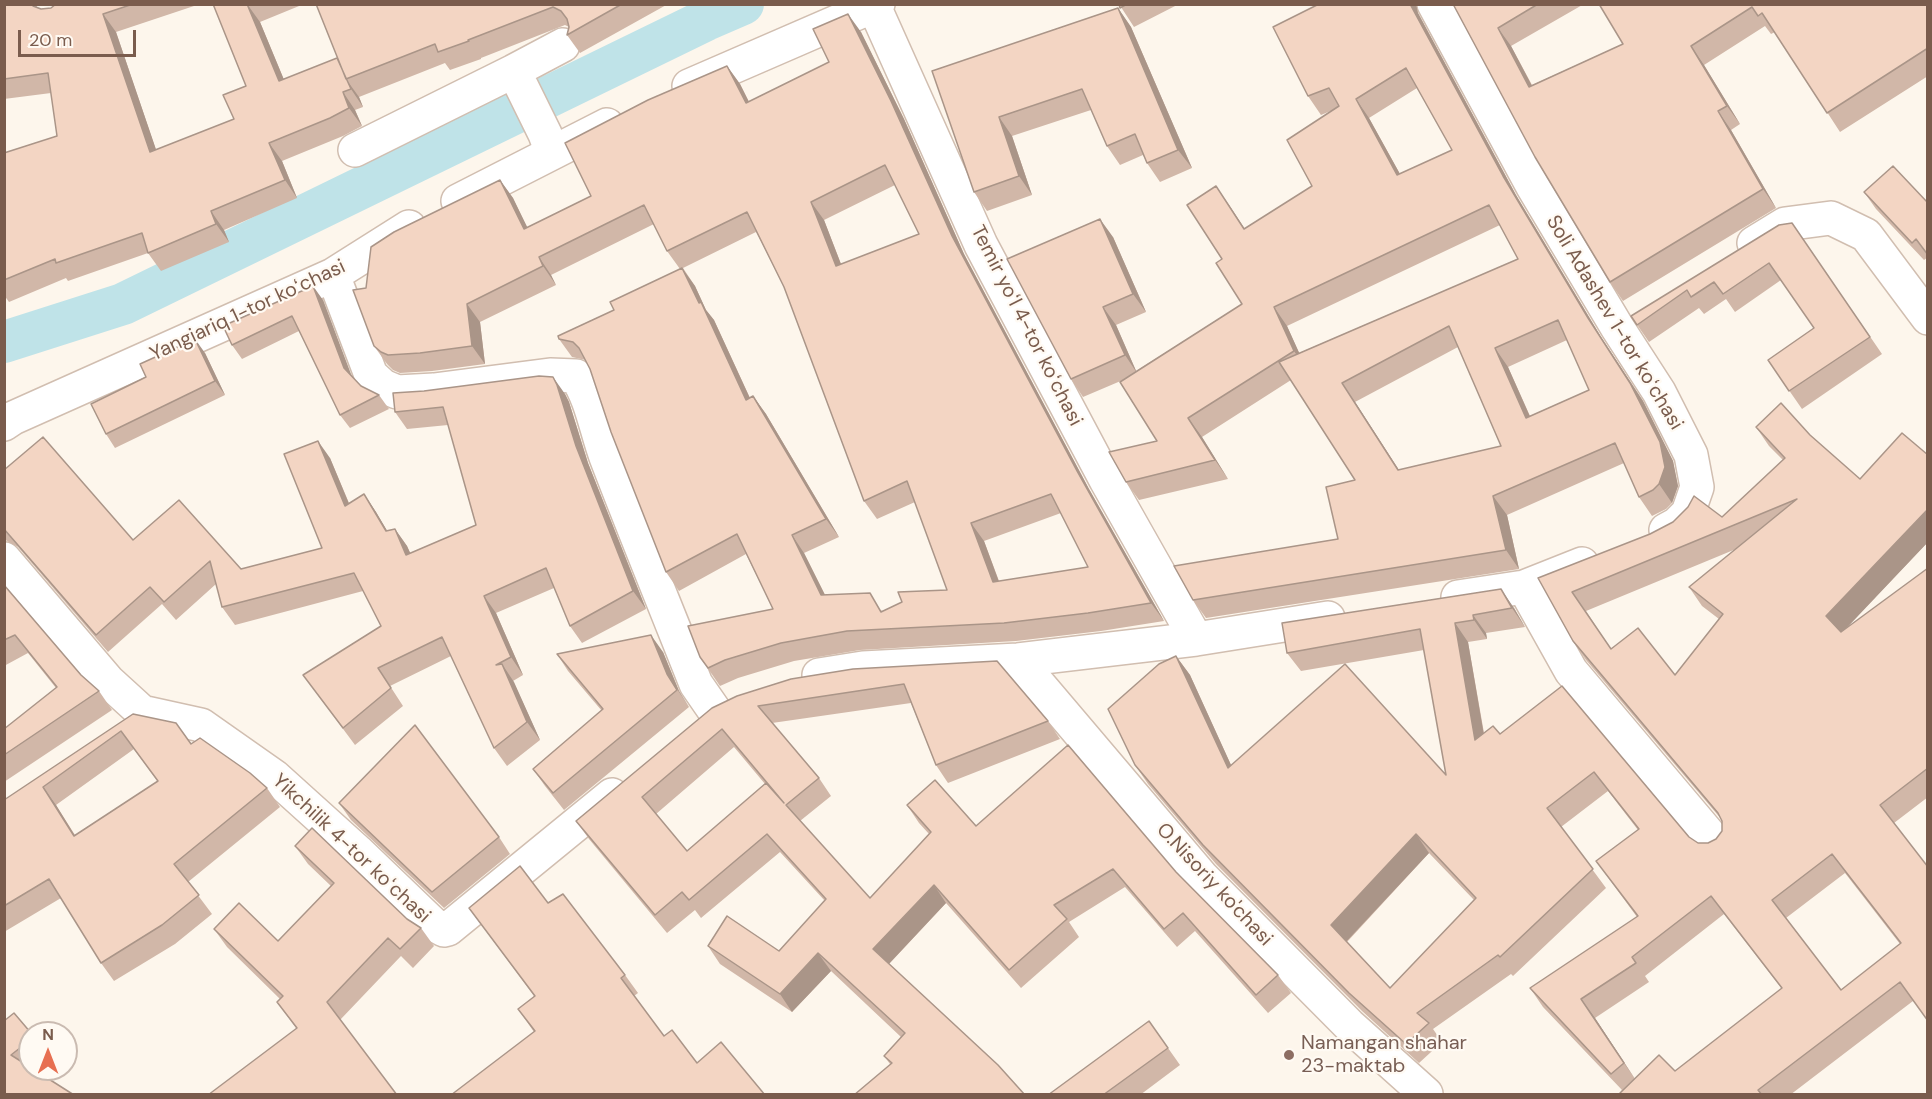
<!DOCTYPE html>
<meta charset="utf-8">
<style>
body{margin:0}
#map{position:relative;width:1932px;height:1099px;overflow:hidden;background:#fdf6ec;font-family:"DM Sans",sans-serif}
canvas{display:block}
.frame{position:absolute;inset:0;border:6px solid #7a5c4d;pointer-events:none}
.north{position:absolute;left:18px;top:1021px;width:60px;height:60px;box-sizing:border-box;background:#fffaf3;border:2px solid #cabbb1;border-radius:50%;rotate:0deg;font-size:16px;font-weight:700;line-height:24px;text-align:center;color:#7a5c4d}
.north::after{content:'';display:block;margin:auto;width:21px;height:27px;background:#e76f51;clip-path:polygon(50% 0,100% 100%,50% 72%,0 100%)}
.scale{position:absolute;left:18px;top:30px;width:118px;height:27px;box-sizing:border-box;border:3px solid #7a5c4d;border-top:0;padding-left:8px;font-size:18px;line-height:21px;white-space:nowrap;color:#7a5c4d;-webkit-text-stroke:4px #fffaf3;paint-order:stroke}
</style>
<div id="map">
<canvas width="1932" height="1099"></canvas>
<div class="frame"></div>
<div class="north">N</div>
<div class="scale">20 m</div>
</div>
<script>
const c = document.querySelector('canvas').getContext('2d');
c.lineJoin = 'round';
function stroke(path, color, width, dash) {
  c.strokeStyle = color;
  c.lineWidth = width;
  c.lineCap = dash ? 'butt' : 'round';
  c.setLineDash(dash || []);
  c.stroke(path);
}
function fill(path, color) {
  c.fillStyle = color;
  c.fill(path, 'evenodd');
}
function write(font, color, halo, rows, align = 'center') {
  c.font = font + ' "DM Sans",sans-serif';
  c.lineWidth = 4.5;
  c.setLineDash([]);
  c.textBaseline = 'middle';
  c.strokeStyle = halo;
  c.fillStyle = color;
  for (const [text, x, y, turn = 0] of rows) {
    c.save();
    c.translate(x, y);
    c.rotate((+turn || 0) * Math.PI / 180);
    c.textAlign = isNaN(turn) ? turn : align;
    if (halo) c.strokeText(text, 0, 0);
    c.fillText(text, 0, 0);
    c.restore();
  }
}
stroke(new Path2D(`
 M4 342 123 304 706 20 743 4`), '#bfe3e8', 42);
const minor = new Path2D(`
 M873 4 981 245 1106 480 1196 639
 M1434 4 1532 185 1617 327 1659 392 1691 455 1697 487 1688 513 1677 524 1666 530
 M514 71 563 45
 M689 86 878 4
 M355 150 514 71 545 134 552 153
 M458 201 607 125
 M1754 243 1785 224 1831 218 1866 235 1928 318
 M333 275 371 375 383 386 397 392 434 390 550 375 576 376C592 400 596 430 606 457 635 533 666 608 696 684L714 710
 M4 424 13 418 333 275 409 227
 M4 559 108 681 142 712 201 725 275 777 357 851 433 924 444 930 448 929 612 795
 M1524 587 1571 671 1717 844
 M1458 597 1524 587 1582 564
 M1018 660 1202 877 1349 1025 1426 1094
 M819 675 863 668 1018 660 1196 639 1328 618`);
stroke(minor, '#d1beb0', 36);
stroke(minor, '#fff', 33);
fill(new Path2D(`
 M4 4H37V8L41 9 51 8 56 4H200L116 32 156 150 234 119 246 86 213 4H304L260 22 284 80 339 62 316 4H668L580 53 567 35 569 27 565 25 481 58V59L450 70 445 63 359 97 363 107 355 110 362 126 343 136 282 161 297 198 224 230 229 242 161 271 148 253 68 281 66 278 9 302 4 295V153L57 136 51 93 4 99Z
 M1119 4H1179L1134 27Z
 M1319 4H1416L1418 13 1516 195 1601 337 1643 401 1673 461 1678 486 1672 503 1666 509 1652 516 1639 497 1624 463 1507 515 1519 569 1206 618 1193 600 1338 539 1355 480 1291 380 1202 437 1228 479 1139 500 1126 482 1157 441 1123 380 1083 397 1071 379 1113 237 1146 312 1116 325 1136 371 1242 304 1222 259 1229 205 1245 229 1312 186 1333 110 1321 115 1308 96ZM1417 88 1452 150 1400 174 1369 118ZM1500 225 1518 259 1299 353 1287 326ZM1567 340 1589 390 1530 416 1508 367ZM1458 347 1501 446 1399 470 1355 402Z
 M1453 4H1584L1511 46 1532 85 1623 44 1599 4H1928V76L1840 132 1775 32 1771 34 1765 26 1704 65 1740 124 1731 130 1776 208 1623 301 1610 282Z
 M1118 8 1131 27 1192 168 1160 182 1147 163 1143 155 1120 165 1107 146 1091 110 1012 136 1032 195 987 211 974 192 932 71Z
 M861 32 904 119 964 254 1089 489 1164 621 1101 631 1016 641 860 650 794 661 738 678 720 686 700 657 773 609 746 554 679 591 666 572 590 369 586 360 572 357 559 339 614 310 680 269 667 251 654 224 551 275 556 285 480 322 485 364 432 371 400 373 393 370 387 364 374 346 366 288 500 180 513 198 527 228 591 196 727 66 740 84 749 102 829 62ZM895 185 919 234 841 264 824 220ZM756 232 784 287 864 501 877 519 915 502 947 590 883 611 825 595 804 553 839 537 766 414 753 396 750 398 714 320 706 310 695 286 683 268ZM1061 513 1088 567 999 581 984 541Z
 M1864 192 1928 203V257L1924 260 1876 209Z
 M1792 223 1882 354 1802 409 1768 360 1814 328 1781 280 1735 312 1726 299 1704 314 1699 308 1649 342 1631 316Z
 M323 300 351 376 361 386 379 395 389 409 350 428 340 415 299 331 242 359 232 345Z
 M205 353 225 395 115 448 106 434Z
 M565 394 569 402 588 463 646 609 582 643 570 626 554 588 496 613 523 675 513 681 540 740 507 766 494 748 451 656 390 686 403 706 355 745 303 675 381 626 363 591 235 625 222 607 216 584 176 620 162 604 108 652 18 547 7 541 4 538V470L133 540 241 569 322 548 330 458 349 503 364 494 376 512 387 531 395 529 407 546 410 553 476 525 448 425 407 429 395 412Z
 M1756 427 1810 435 1860 479 1928 455V542L1845 629 1928 568V797L1894 823 1913 1001 1790 1095H1618L1622 1090 1543 1007 1530 988 1637 917 1596 861 1638 830 1608 791 1561 827 1606 888 1513 976 1511 974 1433 1029 1442 1042 1419 1063 1362 1011 1216 864 1148 784 1135 765 1176 656 1190 675 1231 765 1446 775 1424 650 1301 671 1287 653 1282 623 1514 608 1525 627 1486 633 1487 639 1468 642 1484 733 1500 734 1562 686 1689 837 1698 843H1708L1716 839 1722 831V820L1586 660 1573 641 1538 578 1722 517 1783 460 1769 446ZM1736 549 1689 587 1702 606 1719 619 1675 675 1611 649 1586 611ZM1429 853 1474 900 1390 988 1347 942ZM1845 873 1900 944 1841 990 1786 918ZM1724 914 1782 989 1675 1071 1635 1079 1595 1018 1649 982 1645 976Z
 M4 585 81 675 99 691 112 710 4 782V726L6 728 56 688 28 653 4 666Z
 M663 652 679 691 689 707 564 810 545 786 533 769 602 711 568 671 557 654Z
 M853 669 1048 721 1060 739 948 783 936 765 911 703 772 723 819 778 831 796 800 821 870 898 929 834 919 823 907 805 976 826 1176 872 1278 975 1291 993 1268 1013 1195 931 1177 947 1125 887 1069 922 1079 937 1021 988 946 903 889 964 998 1065 890 1064 884 1056 901 1037 831 971 792 1012 720 964 708 946 779 951 825 901 780 852 701 918 695 910 667 933 589 839 576 821 712 708ZM734 747 765 784 687 851 656 814Z
 M133 714 191 744 267 788 280 807 188 882 212 914 175 944 114 981 101 963 61 898 4 932V800ZM134 749 158 782 75 835 56 805Z
 M339 803 499 837 510 854 444 908 351 820Z
 M295 846 421 928 434 946 413 968 401 956 340 1020 296 1028 277 1002 280 999 227 947 214 929 278 941 331 886 308 864Z
 M548 903 625 975 638 993 634 996 664 1036 697 1063 534 1032 518 1009 534 996 469 908Z
 M4 1021 30 1033V1069L4 1095Z
 M1168 1048 1180 1065 1140 1095H1048Z`), '#d1b7a8');
fill(new Path2D(`
 M247 4 260 22 292 99 279 81Z
 M1410 4H1416L1418 13 1516 195 1601 337 1643 401 1673 461 1678 486 1672 503 1659 484 1588 318 1503 176Z
 M1118 8 1131 27 1192 168 1178 150Z
 M103 14 116 32 163 170 150 152Z
 M848 14 861 32 904 119 964 254 1089 489 1164 621 1151 603 1077 471 952 236Z
 M1498 28 1511 46 1542 105 1529 87Z
 M1691 46 1704 65 1740 124 1727 106Z
 M337 58 346 79 359 97 363 107 351 89Z
 M727 66 740 84 759 122 746 103Z
 M343 92 355 110 362 126 349 108Z
 M1356 99 1369 118 1411 194 1397 175Z
 M1718 111 1731 130 1776 208 1763 189Z
 M999 117 1012 136 1032 195 1019 176Z
 M269 143 282 161 297 198 285 180Z
 M500 180 513 198 537 247 524 229Z
 M1216 186 1229 205 1257 248 1244 229Z
 M811 202 824 220 849 285 836 266Z
 M211 211 224 230 229 242 216 224Z
 M1100 219 1113 237 1146 312 1133 294Z
 M539 257 551 275 556 285 543 266Z
 M682 268 695 286 706 310 714 320 759 418 746 400Z
 M313 286 323 300 354 382 344 368Z
 M467 304 480 322 485 364 472 346Z
 M1103 307 1116 325 1137 373 1125 355Z
 M1274 307 1287 326 1307 370 1294 351Z
 M195 339 205 353 225 395 215 381Z
 M1495 348 1508 367 1539 437 1526 418Z
 M553 377 565 394 569 402 588 463 646 609 633 591 576 446Z
 M1342 383 1355 402 1411 489 1398 470Z
 M753 396 766 414 839 537 826 519Z
 M1188 418 1202 437 1228 479 1215 460Z
 M318 441 330 458 357 523 345 506Z
 M364 494 376 512 398 549 386 531Z
 M1493 496 1507 515 1519 569 1506 550Z
 M1928 509V542L1840 635 1826 616Z
 M971 523 984 541 1006 601 993 582Z
 M395 529 407 546 419 572 406 555Z
 M792 535 804 553 834 613 821 595Z
 M1501 589 1514 608 1525 627 1512 608Z
 M484 596 496 613 523 675 511 657Z
 M1473 615 1486 633 1487 639 1474 620Z
 M1455 623 1468 642 1488 759 1475 740Z
 M651 635 663 652 679 691 689 707 667 674Z
 M1176 656 1190 675 1241 787 1228 768Z
 M502 664 514 682 540 740 527 722Z
 M43 787 56 805 86 854 74 836Z
 M1416 834 1429 853 1344 944 1331 925Z
 M934 885 946 903 886 967 873 949Z
 M818 953 831 971 792 1012 780 994Z
 M1581 999 1595 1018 1637 1082 1624 1063Z`), '#aa9588');
const building = new Path2D(`
 M4 4H32L33 6 41 9 51 8 56 4H133L103 14 150 152 234 119 223 95 246 86 213 4H247L279 81 337 58 351 89 343 92 349 108 330 118 269 143 285 180 211 211 216 224 148 253 142 233 56 263 55 259 4 280V153L57 136 48 73 4 79Z
 M316 4H622L567 35 569 27 567 19 561 11 553 7 468 40 469 41 438 52 435 44 346 79Z
 M1119 4H1127L1120 8Z
 M1319 4H1410L1503 176 1588 318 1630 383 1660 442 1665 467 1659 484 1653 490 1639 497 1615 443 1493 496 1506 550 1193 600 1174 566 1338 539 1326 487 1355 480 1279 362 1518 259 1489 205 1274 307 1294 351 1188 418 1215 460 1126 482 1109 452 1157 441 1120 382 1242 304 1216 263 1222 259 1187 205 1216 186 1244 229 1312 186 1287 140 1339 106 1329 88 1308 96 1273 27ZM1406 68 1452 150 1397 175 1356 99ZM1558 320 1589 390 1526 418 1495 348ZM1449 326 1501 446 1398 470 1342 383Z
 M1453 4H1538L1498 28 1529 87 1623 44 1599 4H1928V48L1827 113 1762 13 1758 16 1752 7 1691 46 1727 106 1718 111 1763 189 1610 282 1535 157Z
 M1118 8 1178 150 1147 163 1135 134 1107 146 1082 89 999 117 1019 176 974 192 932 71Z
 M848 14 891 101 952 236 1077 471 1151 603 1088 613 1004 623 847 631 781 643 725 660 708 668 700 657 688 626 773 609 737 534 666 572 611 432 590 369 579 348 573 342 559 339 558 336 614 310 610 302 682 268 699 303 701 302 746 400 753 396 826 519 792 535 821 595 870 593 881 612 902 602 898 592 947 590 907 481 864 501 784 287 747 212 667 251 644 205 539 257 543 266 467 304 472 346 420 353 388 355 381 352 374 346 353 290 366 288 371 247 394 232 500 180 524 229 591 196 565 143 648 100 727 66 746 103 829 62 813 29ZM885 165 919 234 836 266 811 202ZM1051 494 1088 567 993 582 971 523Z
 M1893 166 1928 203V255L1916 239 1912 243 1864 192Z
 M1100 219 1133 294 1103 307 1125 355 1071 379 1007 259Z
 M1792 223 1870 337 1789 391 1768 360 1814 328 1769 263 1723 294 1714 282 1691 297 1687 290 1637 325 1631 316 1779 225Z
 M313 286 344 368 361 386 379 395 340 415 292 316 232 345 223 326Z
 M195 339 215 381 106 434 91 404 146 377 140 364Z
 M539 376 553 377 557 385 576 446 633 591 570 626 546 568 484 596 511 657 496 665 502 664 527 722 494 748 442 637 378 668 391 688 343 728 303 675 381 626 354 573 222 607 210 561 164 602 150 587 96 635 4 529V470L43 437 133 540 179 500 241 569 322 548 284 454 318 441 345 506 364 494 386 531 395 529 406 555 476 525 443 407 395 412 393 393 424 391Z
 M1781 403 1810 435 1860 479 1902 433 1928 455V509L1826 616 1841 632 1928 568V768L1880 805 1928 867V1021L1900 982 1758 1090 1762 1095H1618L1659 1055 1675 1071 1782 988 1711 896 1632 957 1636 963 1581 999 1624 1063 1611 1074 1530 988 1638 916 1596 861 1639 829 1594 772 1547 808 1593 869 1500 957 1498 955 1417 1013 1429 1023 1406 1044 1349 993 1203 845 1135 765 1108 709 1159 664 1176 656 1228 768 1345 664 1446 775 1420 629 1287 653 1282 623 1501 589 1512 608 1473 615 1474 620 1455 623 1475 740 1493 726 1500 734 1562 686 1689 837 1698 843H1708L1716 839 1722 831V821L1718 813 1573 641 1538 578 1650 534 1673 522 1688 507 1694 496 1722 517 1785 458 1756 427ZM1797 499 1689 587 1723 614 1675 675 1638 628 1611 649 1572 592ZM1416 834 1476 898 1390 988 1331 925ZM1832 854 1901 943 1841 990 1772 900Z
 M4 585 81 675 99 691 4 755V729L57 687 15 635 4 640Z
 M651 635 667 674 677 690 553 793 533 769 603 709 557 654Z
 M997 661 1048 721 936 765 904 684 758 706 819 778 786 805 870 898 931 832 907 805 935 780 976 826 1068 745 1176 872 1278 975 1256 995 1183 913 1164 929 1113 869 1054 905 1067 919 1009 970 934 885 873 949 998 1065 1025 1095H854L892 1063 884 1056 905 1033 818 953 780 994 708 946 727 916 779 951 826 899 767 834 689 900 682 892 655 915 576 821 712 708 737 696 791 679 853 669ZM722 729 784 803 766 783 687 851 642 797Z
 M133 714 176 723 191 744 200 738 250 773 267 788 174 864 199 895 162 925 101 963 49 879 4 906V800ZM121 731 158 781 74 836 43 787Z
 M415 725 499 837 432 892 339 803Z
 M312 828 407 919 421 928 400 949 388 938 327 1002 397 1095H208L297 1028 277 1002 283 996 214 929 239 903 278 941 334 883 295 846Z
 M520 866 548 903 563 894 625 975 621 978 664 1036 672 1030 697 1063 721 1042 765 1095H451L535 1031 518 1009 535 996 469 908Z
 M14 1013 31 1033 30 1040 11 1055 30 1067V1069H33L74 1095H4V1021Z
 M1149 1021 1168 1048 1103 1095H1048Z`);
fill(building, '#f3d5c3');
stroke(building, '#aa9588', 1.5);
for (const [x, y, r, color] of [
 [1289,1055,6,"#8d6e63"]
]) {
  const dot = new Path2D();
  dot.arc(x, y, r, 0, 2 * Math.PI);
  c.fillStyle = color;
  c.fill(dot);
  stroke(dot, '#fffaf3', 2);
}
write('20px', '#7a5c4d', '#fffaf3', [
 ["Yangiariq 1-tor koʻchasi",248,311,-25],
 ["Soli Adashev 1-tor koʻchasi",1614,323,59],
 ["Temir yoʻl 4-tor koʻchasi",1026,326,63],
 ["Yikchilik 4-tor koʻchasi",351,849,43],
 ["O.Nisoriy ko'chasi",1214,885,47]
]);
write('20px', '#785e54', '#fffaf3', [
 ["Namangan shahar",1301,1044],
 ["23-maktab",1301,1067]
], 'left');
</script>
